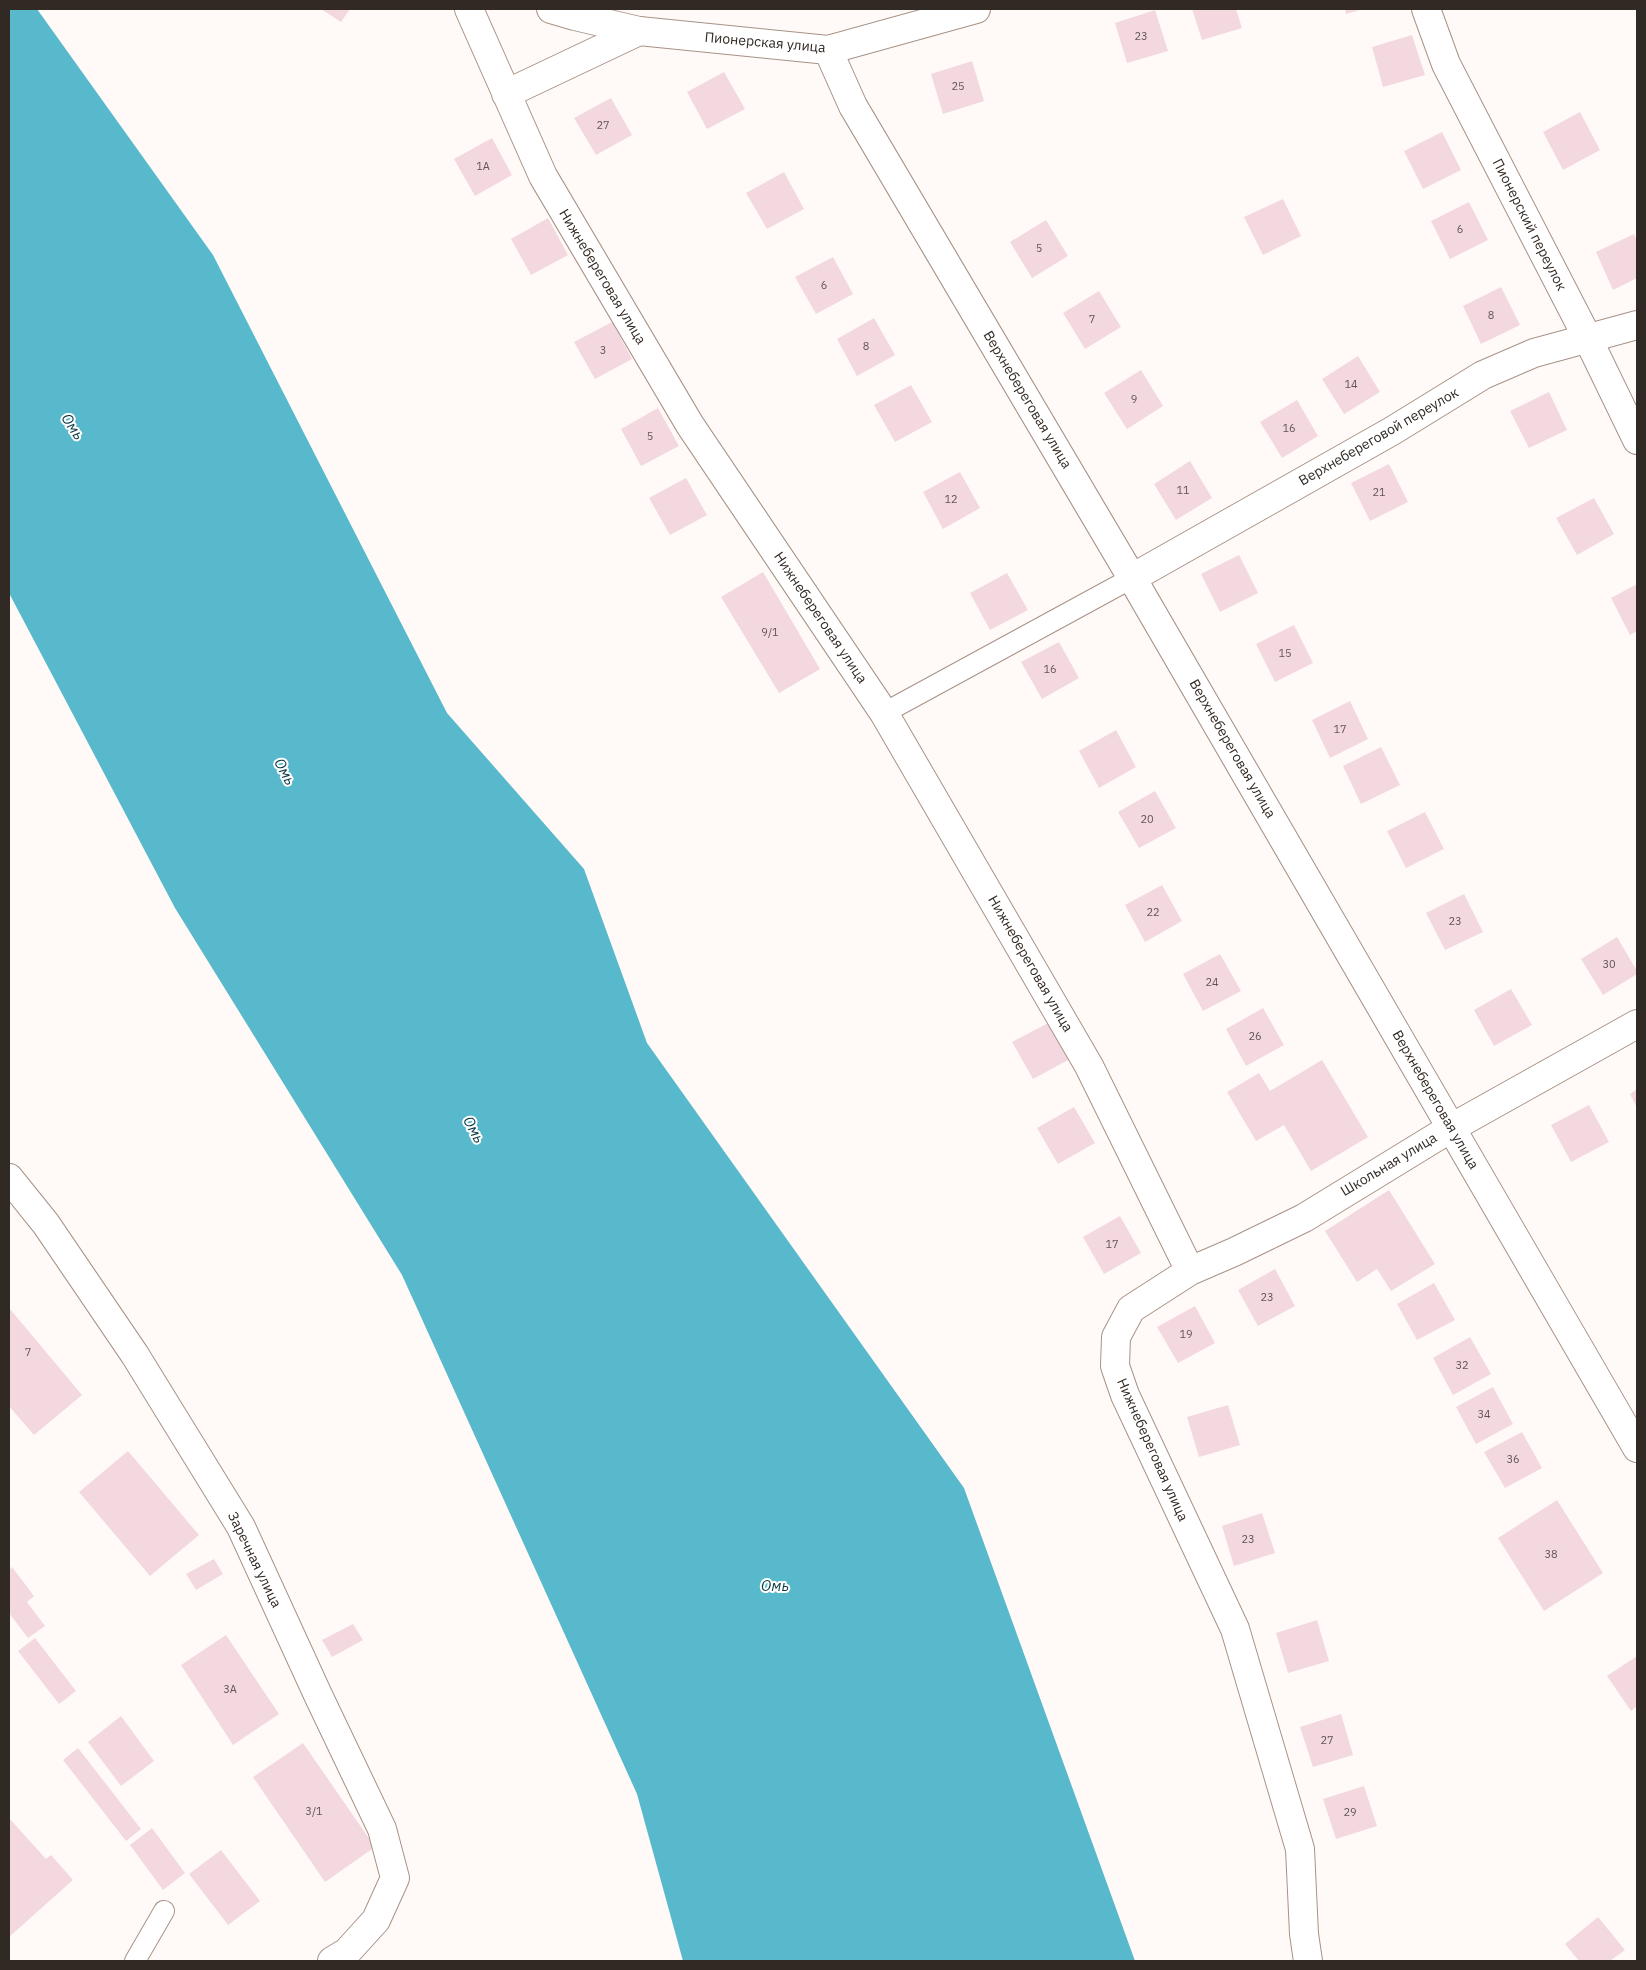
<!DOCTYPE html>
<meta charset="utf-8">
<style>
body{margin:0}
#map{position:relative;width:1646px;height:1970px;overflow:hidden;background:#fffaf8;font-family:"IBM Plex Sans",sans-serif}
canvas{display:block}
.frame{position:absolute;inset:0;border:10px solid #312924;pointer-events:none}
</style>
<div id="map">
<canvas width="1646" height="1970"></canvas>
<div class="frame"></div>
</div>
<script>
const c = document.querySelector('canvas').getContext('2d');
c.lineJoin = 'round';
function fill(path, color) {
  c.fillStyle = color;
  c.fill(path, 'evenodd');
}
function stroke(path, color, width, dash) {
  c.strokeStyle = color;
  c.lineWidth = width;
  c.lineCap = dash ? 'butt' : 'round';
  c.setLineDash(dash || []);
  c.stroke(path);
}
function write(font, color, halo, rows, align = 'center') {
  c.font = font + ' "IBM Plex Sans",sans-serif';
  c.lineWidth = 4;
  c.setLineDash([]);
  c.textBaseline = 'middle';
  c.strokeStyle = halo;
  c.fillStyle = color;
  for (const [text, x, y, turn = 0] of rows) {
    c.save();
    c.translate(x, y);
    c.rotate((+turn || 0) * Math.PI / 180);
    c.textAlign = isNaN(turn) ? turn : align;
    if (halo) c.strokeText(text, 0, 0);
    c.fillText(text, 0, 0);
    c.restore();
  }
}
fill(new Path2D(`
 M9 9H37L213 255 447 713 584 869 647 1043 964 1488 1135 1961H683L637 1794 402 1275 175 908 9 593Z`), '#57b9cb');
fill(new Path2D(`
 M321 9H350L341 22Z
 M1192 9H1236L1242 28 1202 40Z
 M1345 9H1363L1346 14Z
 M1155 10 1168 51 1127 63 1115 23Z
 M1412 35 1425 75 1383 87 1372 47Z
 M972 61 984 101 943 114 931 74Z
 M724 72 745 109 707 129 687 92Z
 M611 98 632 135 596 155 574 118Z
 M1580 112 1600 150 1563 170 1543 132Z
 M1442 132 1461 170 1423 189 1404 151Z
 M492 138 512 175 475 196 454 159Z
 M784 172 804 209 767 229 746 193Z
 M1283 199 1301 236 1263 255 1244 217Z
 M1469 202 1488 240 1450 259 1431 221Z
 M548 218 568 255 531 275 511 239Z
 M1046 220 1068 256 1032 278 1010 242Z
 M1634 234 1637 241V278L1613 290 1596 252Z
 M833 257 853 294 816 314 795 277Z
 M1501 287 1520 325 1481 344 1463 306Z
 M1099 291 1121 327 1085 349 1063 313Z
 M874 318 895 355 857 376 837 339Z
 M612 322 632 359 595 379 574 342Z
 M1358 356 1380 392 1344 414 1322 379Z
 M1141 370 1163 406 1127 429 1104 393Z
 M911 385 932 422 895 442 874 405Z
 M1549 392 1567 430 1529 448 1510 411Z
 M1297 400 1318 436 1282 458 1260 422Z
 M658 408 679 446 641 466 621 429Z
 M1190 461 1212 498 1176 520 1154 484Z
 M1389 464 1408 502 1370 521 1351 483Z
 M960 472 980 508 943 529 923 492Z
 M686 478 707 515 670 535 649 498Z
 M1594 498 1614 534 1577 555 1556 518Z
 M1239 555 1258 593 1220 612 1201 574Z
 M763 572 820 669 779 693 721 597Z
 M1007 573 1028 610 990 630 970 593Z
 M1637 584V631L1630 635 1611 598Z
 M1294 625 1313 663 1275 682 1256 644Z
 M1059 642 1079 678 1042 699 1021 662Z
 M1350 701 1368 739 1330 758 1312 720Z
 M1116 730 1136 767 1099 788 1079 751Z
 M1381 747 1400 785 1361 804 1343 766Z
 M1155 791 1176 828 1139 848 1118 812Z
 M1425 812 1444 849 1406 868 1387 831Z
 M1162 885 1182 921 1145 942 1125 905Z
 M1464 894 1483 932 1445 950 1426 913Z
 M1617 937 1637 971V974L1603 995 1581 959Z
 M1220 954 1241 991 1203 1011 1183 974Z
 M1511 989 1532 1025 1494 1046 1474 1010Z
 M1263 1008 1284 1045 1246 1066 1226 1029Z
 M1050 1022 1070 1059 1033 1079 1012 1042Z
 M1322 1060 1368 1137 1311 1171 1284 1125 1256 1141 1227 1092 1259 1073 1270 1091Z
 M1637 1089V1108L1630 1094Z
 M1589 1105 1609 1142 1571 1162 1551 1125Z
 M1074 1107 1095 1143 1058 1164 1037 1128Z
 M1389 1190 1435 1264 1391 1291 1377 1269 1357 1282 1325 1231Z
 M1120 1216 1141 1253 1104 1274 1083 1237Z
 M1275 1269 1295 1306 1258 1326 1238 1290Z
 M1434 1283 1455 1320 1417 1340 1397 1304Z
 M1195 1306 1215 1343 1178 1363 1157 1327Z
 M10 1309 82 1395 34 1435 9 1406V1310Z
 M1470 1337 1491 1374 1453 1395 1433 1358Z
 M1493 1387 1513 1424 1476 1444 1456 1407Z
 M1228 1405 1240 1445 1199 1457 1187 1417Z
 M1522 1432 1542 1468 1505 1488 1484 1452Z
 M128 1451 199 1535 150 1576 79 1492Z
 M1557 1500 1603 1573 1544 1611 1498 1538Z
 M1262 1513 1275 1553 1234 1566 1222 1526Z
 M214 1559 223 1574 196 1590 186 1574Z
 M12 1567 34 1596 27 1602 45 1626 28 1638 9 1613V1570Z
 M1317 1620 1329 1661 1288 1673 1276 1633Z
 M353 1624 363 1640 332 1657 322 1640Z
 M226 1635 279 1714 233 1745 181 1665Z
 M35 1638 76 1691 59 1704 18 1651Z
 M1637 1656V1706L1631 1711 1607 1676Z
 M1341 1714 1353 1755 1313 1767 1300 1727Z
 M121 1716 154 1761 121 1786 88 1742Z
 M303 1743 375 1847 325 1882 253 1777Z
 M78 1748 141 1829 126 1841 63 1760Z
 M1364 1786 1377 1826 1336 1839 1323 1799Z
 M9 1818 46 1859 51 1855 73 1880 9 1937Z
 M152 1828 185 1873 163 1890 130 1845Z
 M221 1850 260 1901 228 1925 189 1874Z
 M1598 1917 1625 1950 1610 1961H1579L1565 1944Z`), '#f3d8df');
const service = new Path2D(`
 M884 713 1132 578
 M135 1961 164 1911`);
const minor = new Path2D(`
 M469 9 543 176 690 425 884 713 1089 1066 1190 1271 1131 1309 1116 1337 1115 1366 1125 1395 1235 1629 1300 1849 1304 1934 1308 1961
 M1426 9 1446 64 1588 339 1637 440
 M506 94 639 31
 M1132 578 1392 431 1483 375 1534 353 1637 325
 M9 1178 46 1224 135 1355 241 1527 318 1695 382 1829 395 1878 376 1920 347 1952 332 1961
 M1190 1271 1234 1252 1304 1218 1451 1128 1637 1024`);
const tertiary = new Path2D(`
 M551 9 575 16 639 31 828 50 976 9
 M828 50 853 106 1132 578 1637 1448`);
stroke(service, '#a89286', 22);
stroke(minor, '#a89286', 30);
stroke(tertiary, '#a89286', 30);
stroke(service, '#fff', 20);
stroke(minor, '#fff', 28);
stroke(tertiary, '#fff', 28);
write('11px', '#625553', null, [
 ["23",1141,37],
 ["25",958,87],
 ["27",603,126],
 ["1А",483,167],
 ["6",1460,230],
 ["5",1039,249],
 ["6",824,286],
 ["8",1491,316],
 ["7",1092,320],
 ["8",866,347],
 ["3",603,351],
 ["14",1351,385],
 ["9",1134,400],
 ["16",1289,429],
 ["5",650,437],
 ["11",1183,491],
 ["21",1379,493],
 ["12",951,500],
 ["9/1",770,633],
 ["15",1285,654],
 ["16",1050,670],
 ["17",1340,730],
 ["20",1147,820],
 ["22",1153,913],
 ["23",1455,922],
 ["30",1609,965],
 ["24",1212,983],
 ["26",1255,1037],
 ["17",1112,1245],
 ["23",1267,1298],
 ["19",1186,1335],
 ["7",28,1353],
 ["32",1462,1366],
 ["34",1484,1415],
 ["36",1513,1460],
 ["23",1248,1540],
 ["38",1551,1555],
 ["3А",230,1690],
 ["27",1327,1741],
 ["3/1",314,1812],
 ["29",1350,1813]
]);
write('14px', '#312924', '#fff', [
 ["Пионерская улица",765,43,5],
 ["Пионерский переулок",1529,225,63],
 ["Нижнебереговая улица",602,277,59],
 ["Верхнебереговая улица",1027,400,59],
 ["Верхнебереговой переулок",1379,437,-30],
 ["Нижнебереговая улица",820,618,56],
 ["Верхнебереговая улица",1232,749,60],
 ["Нижнебереговая улица",1030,964,60],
 ["Верхнебереговая улица",1435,1100,60],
 ["Школьная улица",1389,1165,-31],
 ["Нижнебереговая улица",1152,1450,66],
 ["Заречная улица",254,1560,64]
]);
write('italic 15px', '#093941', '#fff', [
 ["Омь",72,427,57],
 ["Омь",284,772,62],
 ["Омь",473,1130,62],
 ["Омь",775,1587]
]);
</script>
